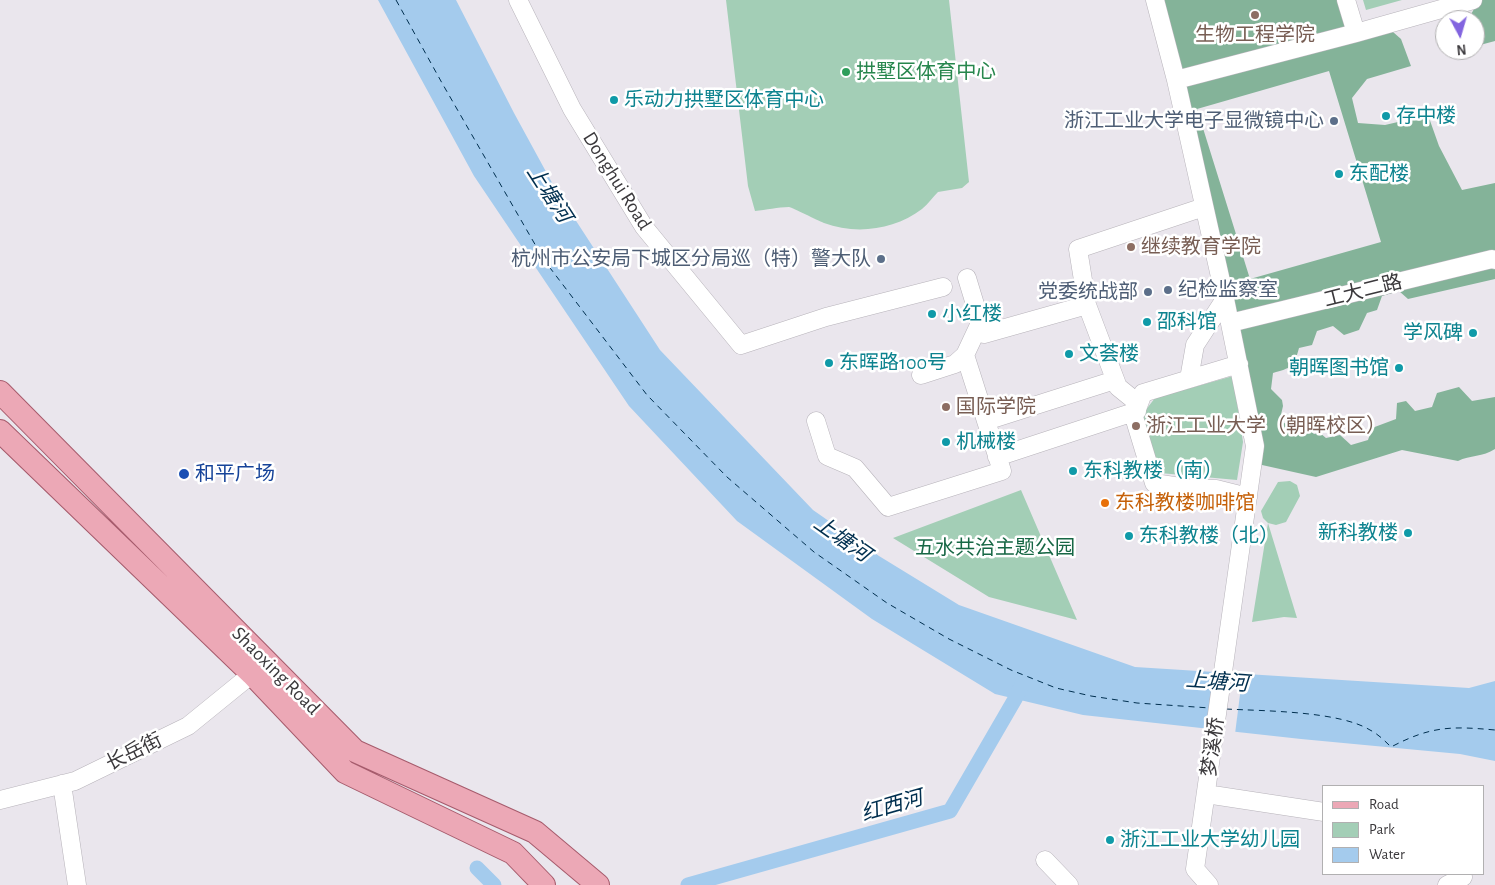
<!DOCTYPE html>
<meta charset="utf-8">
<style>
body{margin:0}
#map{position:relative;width:1495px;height:885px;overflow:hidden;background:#eae6ed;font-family:"Alegreya Sans",sans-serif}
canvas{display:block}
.legend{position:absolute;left:1322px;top:785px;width:162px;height:90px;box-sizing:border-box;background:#fff;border:1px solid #b1b0b1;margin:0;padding:6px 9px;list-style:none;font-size:15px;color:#3b393c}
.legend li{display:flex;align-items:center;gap:10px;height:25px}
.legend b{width:25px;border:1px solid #b1b0b1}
.north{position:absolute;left:1435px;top:10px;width:50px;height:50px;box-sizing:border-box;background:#fff;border:1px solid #b1b0b1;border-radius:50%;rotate:174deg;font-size:14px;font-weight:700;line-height:20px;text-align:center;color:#3b393c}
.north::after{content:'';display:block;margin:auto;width:18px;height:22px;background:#8264df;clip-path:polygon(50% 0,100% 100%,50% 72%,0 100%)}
</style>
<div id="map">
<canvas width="1495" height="885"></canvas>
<ul class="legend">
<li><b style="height:6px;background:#eca8b6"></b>Road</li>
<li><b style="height:14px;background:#a3ceb6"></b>Park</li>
<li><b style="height:14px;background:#a4cbed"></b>Water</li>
</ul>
<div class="north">N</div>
</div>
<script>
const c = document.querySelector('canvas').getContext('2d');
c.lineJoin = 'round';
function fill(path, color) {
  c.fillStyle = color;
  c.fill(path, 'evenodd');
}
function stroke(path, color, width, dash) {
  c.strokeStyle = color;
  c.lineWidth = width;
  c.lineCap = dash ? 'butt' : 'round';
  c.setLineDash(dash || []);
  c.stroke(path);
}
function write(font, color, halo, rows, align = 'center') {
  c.font = font + ' "Alegreya Sans","Noto Sans SC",sans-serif';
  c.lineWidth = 5;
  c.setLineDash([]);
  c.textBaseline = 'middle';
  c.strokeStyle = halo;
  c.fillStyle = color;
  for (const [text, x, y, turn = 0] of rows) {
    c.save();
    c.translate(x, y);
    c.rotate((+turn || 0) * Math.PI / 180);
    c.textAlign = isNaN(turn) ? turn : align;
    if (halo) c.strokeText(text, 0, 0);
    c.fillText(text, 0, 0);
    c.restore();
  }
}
fill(new Path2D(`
 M726 0H949L969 182 962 188 938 192C933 197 928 204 922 209 894 230 856 235 824 223 817 220 793 208 789 207 778 207 766 210 755 211L748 186Z
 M1363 0H1402L1366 10Z
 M1233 376 1243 442 1237 480 1160 473 1141 416 1155 398Z
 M1290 481 1297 485 1300 496 1286 522 1276 525 1268 523 1297 618 1284 617 1252 622 1268 523 1263 518 1261 511 1278 482Z
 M1021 490 1077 620 989 597 893 538Z`), '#a3ceb6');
fill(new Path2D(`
 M1156 0H1346L1356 33 1385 25 1401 39 1411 66 1367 79 1352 98 1358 123 1385 125 1428 115 1439 146 1462 190 1495 183V279L1408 299 1399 291 1382 296 1377 310 1367 313 1359 330 1344 335 1333 326 1317 331 1312 345 1299 348C1294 367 1291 368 1273 373L1271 389 1282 400 1283 406 1280 419 1292 430 1306 427 1314 434 1320 433 1326 438 1340 435 1351 445 1368 440 1372 428 1396 419 1397 403 1406 401 1415 411 1432 407 1437 393 1459 387 1472 401 1495 397V449C1483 457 1470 455 1458 461L1402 450 1316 477 1253 463ZM1329 71 1381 242 1250 279 1197 109Z
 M1479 0H1495V41L1480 45 1475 33V20H1470L1469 18Z`), '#84b399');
fill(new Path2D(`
 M378 0H456L514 113 556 190 660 350 813 510 879 556 959 605 1135 667 1469 688 1495 681V761L1460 754 1301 739 1083 715 995 694 872 619 737 521 629 406 474 176Z`), '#a4cbed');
fill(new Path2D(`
 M1217 670 1243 671 1235 734 1209 731Z`), '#eae6ed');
stroke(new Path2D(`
 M477 868 494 885
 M688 885 950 811 1015 699 1023 682`), '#a4cbed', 15);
stroke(new Path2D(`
 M396 0 442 83 544 260 647 395 727 477 814 552 887 603 949 639 1011 670 1056 688 1091 696 1137 703 1210 708
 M1226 709C1264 711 1339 711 1370 730 1378 734 1385 741 1391 747 1431 726 1451 726 1495 730`), '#002f4f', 1, [6, 5]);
const minor = new Path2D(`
 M518 0 572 109 644 227 741 345 826 317 943 287
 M1155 0 1176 80 1225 299 1255 446 1195 869 1209 885
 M1346 0 1356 33
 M1176 80 1356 33 1473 0
 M967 278 984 334 1087 305 1118 387 1139 404
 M1087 305 1078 249 1204 207
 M1230 323 1492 259 1495 260
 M1239 364 1143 393 1134 417 1154 483 1187 488 1216 489 1248 497
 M921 375 955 364 965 355
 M1189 379 1195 345 1225 299
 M816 421 827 456 855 468 888 507 1002 471 965 355 980 323
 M986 421 1115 380
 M997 457 1137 411
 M62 784 77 885
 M1206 794 1324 812
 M0 800 75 781 188 726 252 674
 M1045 860 1069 885
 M1447 885 1463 877`);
const major = new Path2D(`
 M0 392 355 751 535 832 598 885
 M0 431 252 674 345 772 513 853 544 885`);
stroke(minor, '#b7b3ba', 19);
stroke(major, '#a65b6c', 24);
stroke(minor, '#fff', 18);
stroke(major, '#eca8b6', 22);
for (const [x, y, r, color] of [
 [1255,15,5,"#8d6e63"],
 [846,72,5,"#2e9e5b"],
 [614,100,5,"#0f9aa8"],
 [1386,116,5,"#0f9aa8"],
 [1334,121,5,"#5c6f8a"],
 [1339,174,5,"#0f9aa8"],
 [1131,247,5,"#8d6e63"],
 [881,259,5,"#5c6f8a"],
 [1168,290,5,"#5c6f8a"],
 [1148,292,5,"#5c6f8a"],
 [932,314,5,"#0f9aa8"],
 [1147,322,5,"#0f9aa8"],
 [1473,333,5,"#0f9aa8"],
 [1069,354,5,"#0f9aa8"],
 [829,363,5,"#0f9aa8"],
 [1399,368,5,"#0f9aa8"],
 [946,407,5,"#8d6e63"],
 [1136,426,5,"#8d6e63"],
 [946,442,5,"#0f9aa8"],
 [1073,471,5,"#0f9aa8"],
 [184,474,6,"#1a4fb4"],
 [1105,503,5,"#e8710a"],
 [1408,533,5,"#0f9aa8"],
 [1129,536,5,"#0f9aa8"],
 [1110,840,5,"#0f9aa8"]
]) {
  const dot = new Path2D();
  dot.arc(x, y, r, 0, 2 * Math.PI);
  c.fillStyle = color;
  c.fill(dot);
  stroke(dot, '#fff', 2);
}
write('20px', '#785e54', '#fff', [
 ["生物工程学院",1255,35,"center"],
 ["继续教育学院",1141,247],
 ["国际学院",956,407],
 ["浙江工业大学（朝晖校区）",1146,426]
], 'left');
write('20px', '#27864d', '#fff', [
 ["拱墅区体育中心",856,72]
], 'left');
write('20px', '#0d838f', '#fff', [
 ["乐动力拱墅区体育中心",624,100],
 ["存中楼",1396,116],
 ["东配楼",1349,174],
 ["小红楼",942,314],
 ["邵科馆",1157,322],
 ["学风碑",1463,333,"right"],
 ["文荟楼",1079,354],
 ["东晖路100号",839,363],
 ["朝晖图书馆",1389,368,"right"],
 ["机械楼",956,442],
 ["东科教楼（南）",1083,471],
 ["新科教楼",1398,533,"right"],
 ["东科教楼（北）",1139,536],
 ["浙江工业大学幼儿园",1120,840]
], 'left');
write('20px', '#4e5e75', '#fff', [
 ["浙江工业大学电子显微镜中心",1324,121],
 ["杭州市公安局下城区分局巡（特）警大队",871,259],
 ["纪检监察室",1178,290,"left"],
 ["党委统战部",1138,292]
], 'right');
write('20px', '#3b393c', '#fff', [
 ["Donghui Road",617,181,58],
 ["工大二路",1363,291,-14],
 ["Shaoxing Road",276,671,45],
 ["梦溪桥",1213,747,-82],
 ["长岳街",134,752,-26]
]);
write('20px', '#164399', '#fff', [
 ["和平广场",195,474]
], 'left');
write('20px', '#c56008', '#fff', [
 ["东科教楼咖啡馆",1115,503]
], 'left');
write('20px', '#176745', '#fff', [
 ["五水共治主题公园",995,548]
]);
write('italic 21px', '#002f4f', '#fff', [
 ["上塘河",549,194,57],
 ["上塘河",842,539,35],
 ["上塘河",1217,682,4],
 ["红西河",892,806,-16]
]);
</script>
